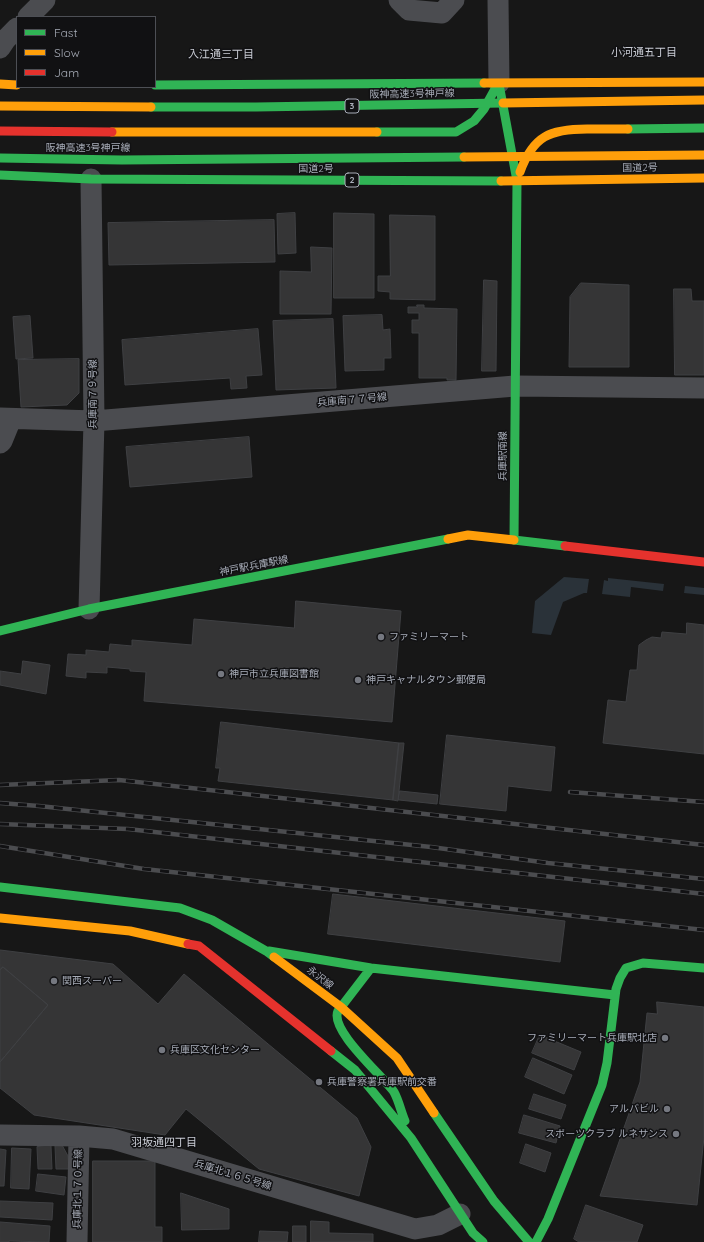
<!DOCTYPE html>
<meta charset="utf-8">
<style>
body{margin:0}
#map{position:relative;width:704px;height:1242px;overflow:hidden;background:#171717;font-family:Quicksand,sans-serif}
canvas{display:block}
.legend{position:absolute;left:16px;top:16px;width:140px;height:72px;box-sizing:border-box;background:#111113;border:1px solid #4d4f55;margin:0;padding:5px 7px;list-style:none;font-size:12px;color:#a8adb8}
.legend li{display:flex;align-items:center;gap:8px;height:20px}
.legend b{width:20px;border:1px solid #4d4f55}
</style>
<div id="map">
<canvas width="704" height="1242"></canvas>
<ul class="legend">
<li><b style="height:5px;background:#30b455"></b>Fast</li>
<li><b style="height:5px;background:#ff9f0a"></b>Slow</li>
<li><b style="height:5px;background:#e5322d"></b>Jam</li>
</ul>
</div>
<script>
const c = document.querySelector('canvas').getContext('2d');
c.lineJoin = 'round';
function fill(path, color) {
  c.fillStyle = color;
  c.fill(path, 'evenodd');
}
function stroke(path, color, width, dash) {
  c.strokeStyle = color;
  c.lineWidth = width;
  c.lineCap = dash ? 'butt' : 'round';
  c.setLineDash(dash || []);
  c.stroke(path);
}
function write(font, color, halo, rows, align = 'center') {
  c.font = font + ' Quicksand,"Noto Sans JP",sans-serif';
  c.lineWidth = 3;
  c.setLineDash([]);
  c.textBaseline = 'middle';
  c.strokeStyle = halo;
  c.fillStyle = color;
  for (const [text, x, y, turn = 0] of rows) {
    c.save();
    c.translate(x, y);
    c.rotate((+turn || 0) * Math.PI / 180);
    c.textAlign = isNaN(turn) ? turn : align;
    if (halo) c.strokeText(text, 0, 0);
    c.fillText(text, 0, 0);
    c.restore();
  }
}
fill(new Path2D(`
 M564 577 589 579 587 593H584L563 602 551 635 532 633 535 601Z
 M608 578 664 584 663 591 631 587 630 597 602 594 604 580 608 581Z
 M685 586 704 588V595L684 593Z`), '#2a3239');
const building = new Path2D(`
 M295 213 296 253 278 254 277 214Z
 M334 213 374 214V298H334Z
 M390 215 435 216V300L390 299V292L378 291V276H390Z
 M274 220 275 262 109 265 108 223Z
 M311 247 332 248 331 314H280V271L311 272Z
 M484 280 497 281 496 371H482Z
 M581 283 629 285V367H569L570 297Z
 M674 289H691L692 301H704V375H675Z
 M417 305H424V308L457 309 456 380H447V378H419V333H412V320H419V313H408V307H417Z
 M382 315 383 330 390 329 391 358H384V370L345 371 343 316Z
 M30 316 33 358 16 359 13 317Z
 M333 319 336 388 276 390 273 321Z
 M258 329 262 375 246 376 247 388 231 389 230 378 125 385 122 340Z
 M79 359V393L67 405 21 407 18 360Z
 M249 437 252 477 130 487 126 447Z
 M296 601 401 611 392 722 144 701 146 672 130 671V669L107 667V673L86 672V678L66 676 68 654 86 655V650L109 652 110 644 132 646V640L192 645 194 619 294 628Z
 M687 623 704 625V754L603 743 608 700 626 702 630 670H637L639 645 646 640 652 637 661 638 662 632 686 634Z
 M23 661 50 665 46 694 0 685V671L21 674Z
 M221 722 399 743 393 800 218 781 220 768H216Z
 M447 735 555 747 551 791 508 786 506 811 440 804Z
 M399 743H404L398 801 393 800Z
 M400 791 438 795 437 804 399 800Z
 M333 894 565 921 560 962 328 934Z
 M0 950 113 964 158 1004 184 974 357 1118 371 1147 359 1196 259 1169 186 1109 165 1135 34 1115 0 1088V1062L48 1005 3 967 0 970Z
 M3 967 48 1005 0 1062V970Z
 M657 1002 704 1007V1137L697 1205 600 1196 640 1082 647 1013 657 1014Z
 M540 1035 581 1052 574 1070 532 1053Z
 M533 1058 572 1075 564 1094 525 1077Z
 M534 1094 566 1105 561 1119 529 1109Z
 M524 1115 560 1126 556 1143 519 1133Z
 M526 1144 551 1153 545 1172 520 1163Z
 M62 1145 68 1156 69 1169H56L55 1146Z
 M51 1146 52 1169H38L37 1147Z
 M12 1148 31 1149 29 1189 11 1188Z
 M0 1149 6 1150 4 1186H0Z
 M93 1161H155V1227H162V1242H93Z
 M38 1174 66 1177 64 1195 36 1191Z
 M181 1193 229 1209V1229L182 1230Z
 M0 1201 53 1203 52 1220 0 1217Z
 M586 1205 643 1225 637 1242H579L574 1239Z
 M311 1221 329 1222V1233L373 1234V1242H311Z
 M0 1222 50 1226 49 1242 9 1241V1242H0Z
 M293 1226H306V1242H293Z
 M260 1231 288 1232 287 1242H259Z`);
fill(building, '#353536');
stroke(building, '#3f4043', 1);
stroke(new Path2D(`
 M399 0 409 10 442 13 454 0
 M498 0 499 83
 M28 17 45 0
 M0 48 6 39 17 28
 M0 418 94 421 515 386 704 388
 M0 443 2 441 11 419
 M89 609 94 421 91 179
 M0 1135 79 1136 113 1139 415 1229 438 1225 460 1214
 M77 1242 79 1136`), '#4b4c50', 21);
stroke(new Path2D(`
 M499 84 517 181 514 540 565 546
 M155 85 484 83
 M628 129 704 128
 M377 132H456L474 121 484 109 495 89
 M0 175 91 179 501 181
 M0 631 89 609 448 539
 M0 887 180 908 212 920 266 951 274 957
 M269 951 371 968 615 995
 M371 968 338 1011C329 1030 383 1076 394 1092 399 1101 401 1112 405 1121
 M331 1051 355 1070 411 1138 473 1233 483 1242
 M434 1113 494 1201 529 1242
 M536 1242 548 1219 602 1085 607 1063 616 989 620 978 626 968 643 963 704 968`), '#30b455', 9);
stroke(new Path2D(`
 M484 83 704 82
 M0 84 17 85
 M112 132H377
 M520 172C533 136 550 129 587 129 600 129 614 129 628 129
 M501 181 704 178
 M448 539 468 535 514 540
 M0 918 130 931 188 944
 M274 957 341 1007 397 1058 434 1113`), '#ff9f0a', 9);
stroke(new Path2D(`
 M0 131 112 132
 M565 546 704 562
 M188 944 199 946 331 1051`), '#e5322d', 9);
const rail = new Path2D(`
 M0 785 119 780 704 845
 M570 792 704 802
 M0 803 39 806 431 847 548 863 704 879
 M0 824 128 829 704 894
 M0 846 144 869 704 930`);
stroke(rail, '#4b4c4f', 4.5);
stroke(rail, '#111113', 3, [9]);
stroke(new Path2D(`
 M151 107H256L503 103
 M0 158 122 160 464 157`), '#30b455', 9);
stroke(new Path2D(`
 M503 103 704 100
 M0 106 151 107
 M464 157 704 155`), '#ff9f0a', 9);
for (const [x, y, r, color] of [
 [381,637,4,"#757880"],
 [221,674,4,"#757880"],
 [358,680,4,"#757880"],
 [54,981,4,"#757880"],
 [665,1038,4,"#757880"],
 [162,1050,4,"#757880"],
 [319,1082,4,"#757880"],
 [667,1109,4,"#757880"],
 [676,1134,4,"#757880"]
]) {
  const dot = new Path2D();
  dot.arc(x, y, r, 0, 2 * Math.PI);
  c.fillStyle = color;
  c.fill(dot);
  stroke(dot, '#111113', 1.5);
}
for (const [x, y, w] of [
 [352,106,14],
 [352,180,14]
]) {
  const box = new Path2D();
  box.roundRect(x - w / 2, y - 7, w, 14, 3);
  c.fillStyle = '#111113';
  c.fill(box);
  stroke(box, '#a8adb8', 1);
}
write('bold 9px', '#a8adb8', null, [
 ["3",352,106],
 ["2",352,180]
]);
write('10px', '#a8adb8', '#111113', [
 ["阪神高速3号神戸線",412,94,-1],
 ["阪神高速3号神戸線",88,148],
 ["国道2号",640,168,-1],
 ["国道2号",316,169],
 ["兵庫南７９号線",93,394,-90],
 ["兵庫南７７号線",352,400,-5],
 ["兵庫駅南線",503,456,-90],
 ["神戸駅兵庫駅線",254,566,-11],
 ["永沢線",320,978,37],
 ["兵庫北１６５号線",233,1175,17],
 ["兵庫北１７０号線",78,1189,-89]
]);
write('10px', '#a8adb8', '#111113', [
 ["ファミリーマート",389,637],
 ["神戸市立兵庫図書館",229,674],
 ["神戸キャナルタウン郵便局",366,680],
 ["関西スーパー",62,981],
 ["ファミリーマート兵庫駅北店",657,1038,"right"],
 ["兵庫区文化センター",170,1050],
 ["兵庫警察署兵庫駅前交番",327,1082],
 ["アルバビル",659,1109,"right"],
 ["スポーツクラブ ルネサンス",668,1134,"right"]
], 'left');
write('11px', '#c9ccd4', '#111113', [
 ["小河通五丁目",644,53],
 ["入江通三丁目",221,55],
 ["羽坂通四丁目",164,1143]
]);
</script>
